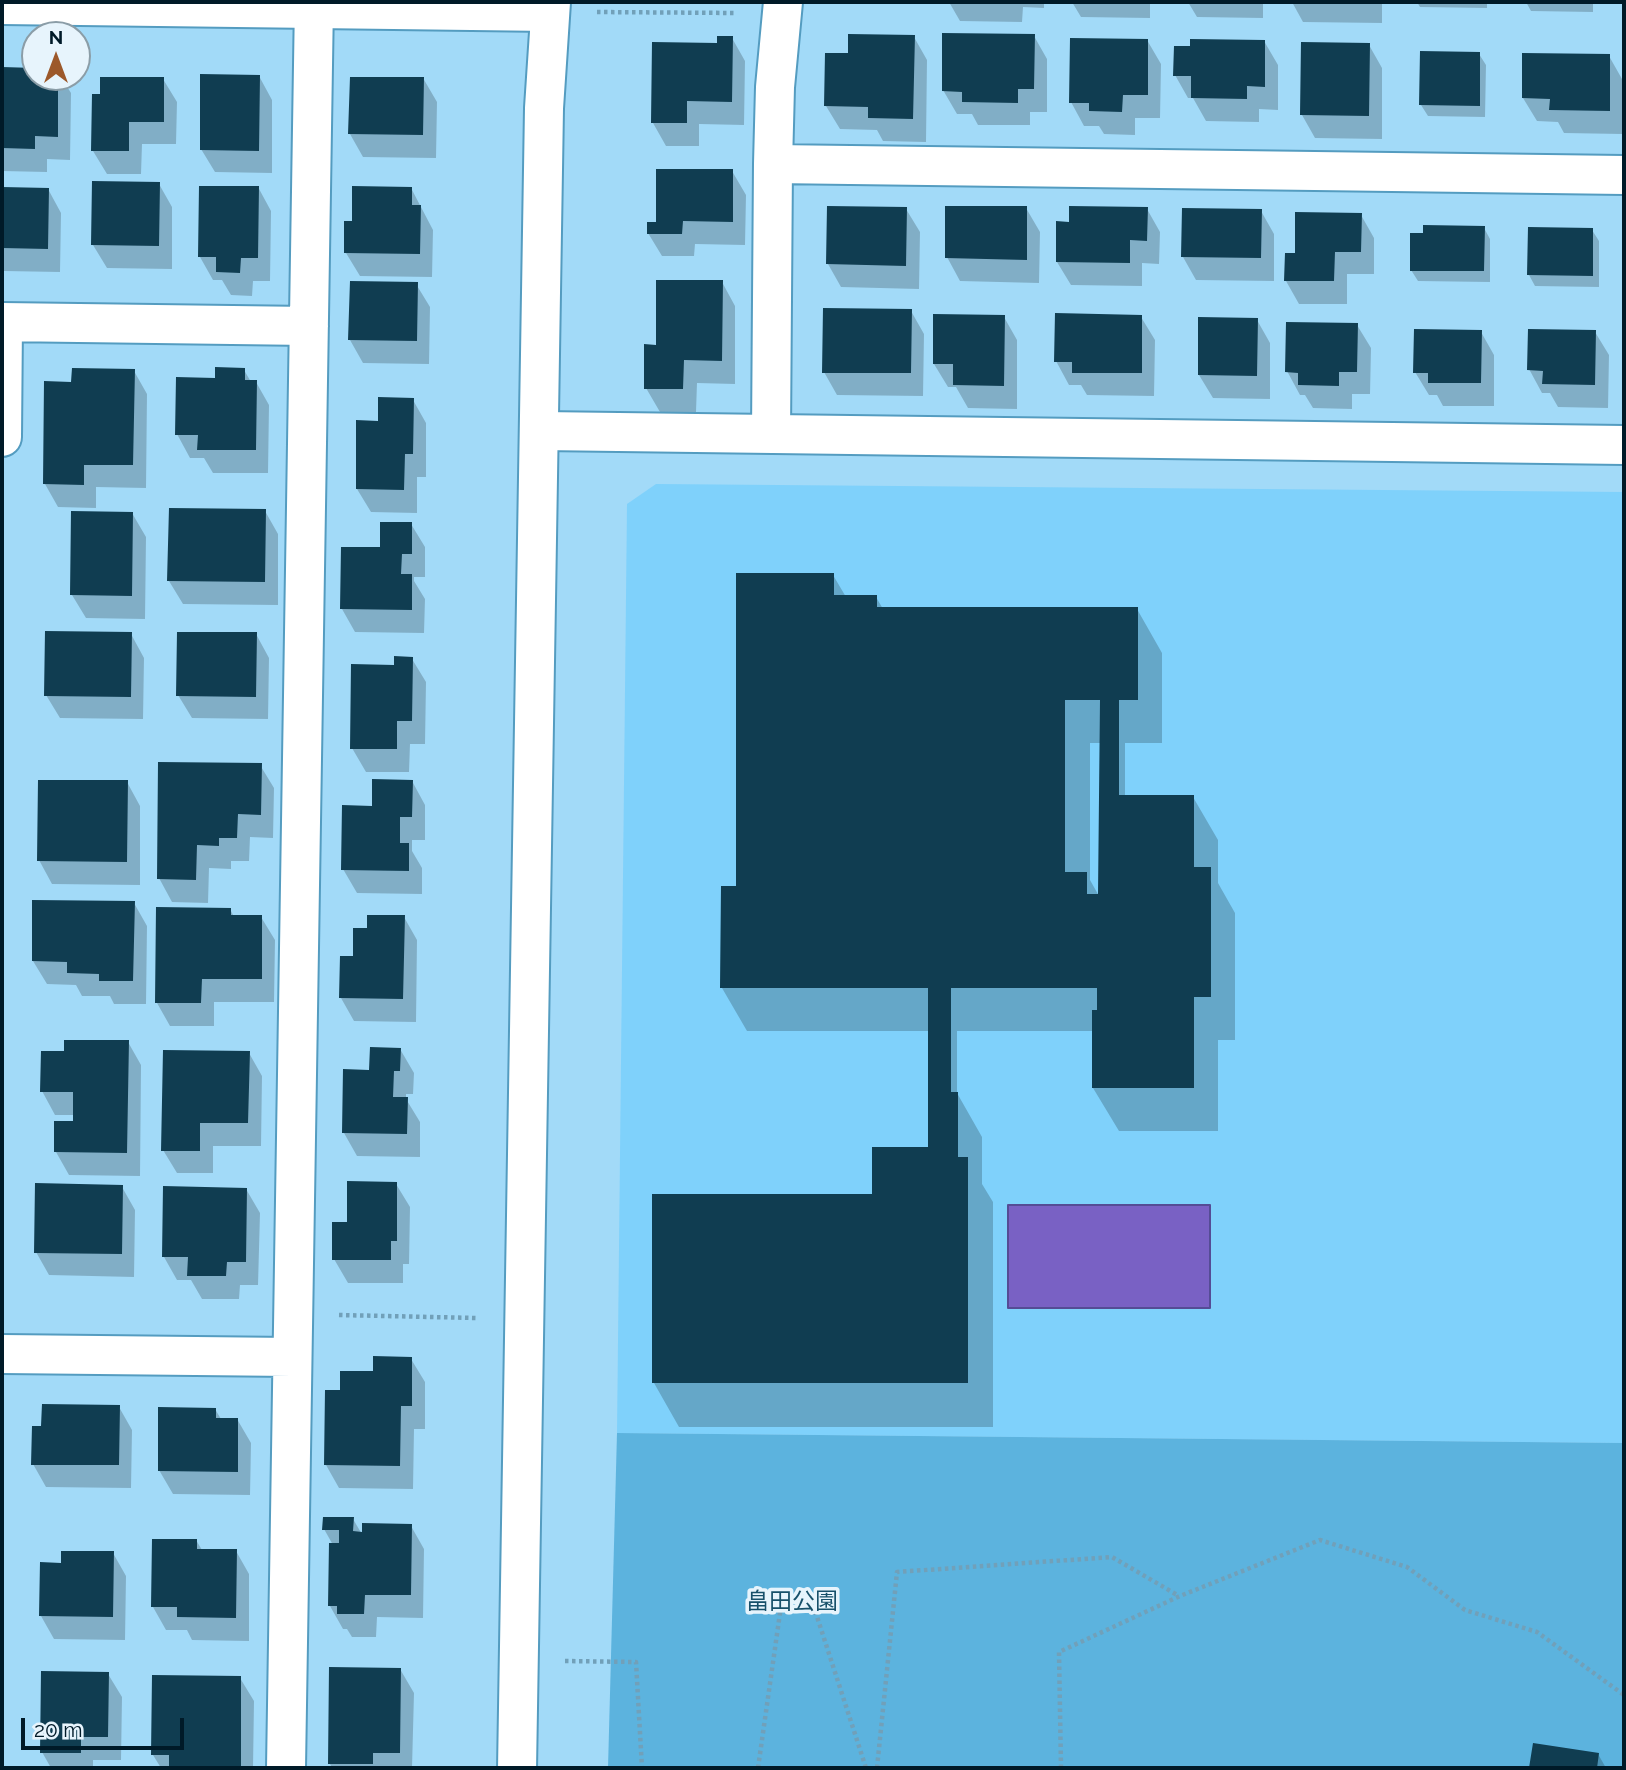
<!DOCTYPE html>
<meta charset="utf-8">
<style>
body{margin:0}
#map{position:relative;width:1626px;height:1770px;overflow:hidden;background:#a2daf8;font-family:Raleway,sans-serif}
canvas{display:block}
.frame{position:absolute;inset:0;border:4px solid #001a28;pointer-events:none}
.north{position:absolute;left:21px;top:21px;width:70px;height:70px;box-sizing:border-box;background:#e7f4fc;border:2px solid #8b9da7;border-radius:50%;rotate:0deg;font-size:19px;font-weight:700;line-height:28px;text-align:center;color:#001a28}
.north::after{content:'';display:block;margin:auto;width:24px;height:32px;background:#9c582a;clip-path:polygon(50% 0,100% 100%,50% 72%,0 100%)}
.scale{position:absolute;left:21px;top:1718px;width:163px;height:32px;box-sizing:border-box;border:4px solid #001a28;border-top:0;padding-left:9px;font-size:21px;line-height:24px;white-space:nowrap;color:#001a28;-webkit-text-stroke:5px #e7f4fc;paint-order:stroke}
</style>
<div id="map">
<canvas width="1626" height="1770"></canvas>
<div class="frame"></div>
<div class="north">N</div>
<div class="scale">20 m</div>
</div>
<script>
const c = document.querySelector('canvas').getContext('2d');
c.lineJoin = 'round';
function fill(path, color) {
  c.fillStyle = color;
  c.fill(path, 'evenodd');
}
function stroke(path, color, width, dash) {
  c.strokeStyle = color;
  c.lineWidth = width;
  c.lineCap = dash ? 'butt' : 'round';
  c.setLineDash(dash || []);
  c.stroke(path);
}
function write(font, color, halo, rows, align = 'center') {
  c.font = font + ' Raleway,"Noto Sans JP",sans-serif';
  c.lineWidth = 7;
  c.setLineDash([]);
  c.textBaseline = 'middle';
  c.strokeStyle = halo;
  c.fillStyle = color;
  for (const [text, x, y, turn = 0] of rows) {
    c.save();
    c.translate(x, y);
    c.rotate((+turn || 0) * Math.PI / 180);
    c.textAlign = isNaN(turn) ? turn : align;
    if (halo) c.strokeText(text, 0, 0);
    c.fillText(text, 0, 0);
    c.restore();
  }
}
fill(new Path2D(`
 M656 484 1624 492V1443L617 1433 627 504Z`), '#7fd1fb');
fill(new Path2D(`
 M617 1433 1624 1443V1768H608Z`), '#5cb3de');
const water = new Path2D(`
 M1008 1205H1210V1308H1008Z`);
fill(water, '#7961c4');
stroke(water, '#554c95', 2);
fill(new Path2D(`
 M949 2H1044V8L1023 7 1022 22 960 21Z
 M1072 2H1150V18L1081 17Z
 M1188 2H1263V18L1197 17Z
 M1292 2H1382V23L1303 22Z
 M1417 2H1487V8L1420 7Z
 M1526 2H1593V12L1531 11Z
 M1034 36 1047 59V112H1030V125H978L972 114H957L943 90Z
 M914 37 927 60 926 142 883 141 877 130 840 129 826 106 850 55Z
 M732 38 745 61 744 125 699 124V146H666L653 123 719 45Z
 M1147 40 1161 64 1160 118H1135V135L1104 134 1099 126H1084L1071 102Z
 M1264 41 1278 65V110L1259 109V122L1206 121 1193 98H1188L1175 75Z
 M1369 45 1382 68V139L1315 138 1302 115Z
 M1479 54 1486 65 1485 117 1428 116 1421 105Z
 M1609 56 1622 79V134L1564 133 1558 122 1537 121 1523 98Z
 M35 70V77H61L71 93 70 160 47 159V172L2 171V94Z
 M259 76 272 100V173L215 172 201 149Z
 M423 78 437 102 436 158 363 157 350 134Z
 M163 79 177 102 176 144H142L141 174H107L93 151 102 95Z
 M732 171 746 195 745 245 695 244 694 256H662L648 233 657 224Z
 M159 184 172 207V269L107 268 93 245Z
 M258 187 271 211 270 281H253L252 296 231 295 222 280H213L200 257Z
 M411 188 433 230 432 277 360 276 346 253 354 223Z
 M2 189H48L61 213 60 272 4 271Z
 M1026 208 1040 232 1039 283 960 281 947 257Z
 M906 209 920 232 919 289 841 287 828 264Z
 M1147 209 1160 232 1159 264 1142 263V286L1071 285 1057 262 1071 224Z
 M1261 211 1274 234V281L1196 280 1183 257Z
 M1361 215 1374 238V274H1347V304H1299L1286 281 1296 255Z
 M1484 228 1490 239V282L1418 281 1411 270Z
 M1592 230 1599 241V287L1535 286 1529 275Z
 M722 282 735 306V384L697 383 696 412H660L646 388 657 346Z
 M416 284 430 307 429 364 363 363 350 340Z
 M911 311 924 334 923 396 837 395 824 372Z
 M1004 317 1017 340V409L968 408 956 387H948L934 364Z
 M1141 317 1155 340 1154 396 1087 395 1081 385H1069L1056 361Z
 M1257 320 1270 343V399L1213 398 1199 375Z
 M1357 325 1371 348 1370 394H1352V409L1313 408 1305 395H1300L1287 371Z
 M1481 332 1494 355V406H1443L1437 395H1429L1415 372Z
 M1595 332 1609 355 1608 408 1558 407 1550 393H1542L1529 369Z
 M244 370 251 382H256L269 405 268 473H213L204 458H190L177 434 217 380Z
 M134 371 147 394 146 488 96 487V508L58 507 45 484 73 383Z
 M413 400 426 423V477H417V513L371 512 357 489 380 423Z
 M265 511 278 534V605L183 604 169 581Z
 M132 513 146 537 145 619 86 618 72 595Z
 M411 524 425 547V577H414V581L425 599 424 633 355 632 342 609 382 548Z
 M833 575 846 597H876L883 609H1137L1162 653V743H1125V797H1193L1218 840V883L1235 913V1040H1218V1131H1119L1093 1088V1031H957V1093L982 1137V1184L993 1202V1427H679L654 1383 930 1149V1031H747L722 988 738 888ZM1090 743H1102L1099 896 1090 880Z
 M131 634 144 658 143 719 60 718 46 695Z
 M256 634 269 658 268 719 192 718 178 695Z
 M412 659 426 682 425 744H410L409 772H366L352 748 395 667Z
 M260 765 274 788 273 838 250 837 249 861H231V869L209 868 208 903 172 902 159 878Z
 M412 781 425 805V840H412V851L422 868V894L357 893 343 869 374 808Z
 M127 782 140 806V885L52 884 39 860Z
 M134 903 147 926 146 1004H114L110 996H82L76 985 47 984 33 961Z
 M230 909 234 917H261L275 940 274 1002H214V1026H170L157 1003Z
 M404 917 417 940 416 1022 354 1021 341 998 354 958 369 930Z
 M128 1042 141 1065 140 1176 69 1175 56 1152 75 1122V1115H55L42 1091 65 1053Z
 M400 1049 414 1073 413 1094H406V1099L420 1122V1157L357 1156 344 1133 371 1072Z
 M249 1053 262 1076 261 1146H213V1173H177L163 1150Z
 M396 1184 410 1207 409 1264H403V1283H348L334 1259 349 1224Z
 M122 1187 135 1210 134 1277 49 1275 36 1252Z
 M246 1189 260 1213 258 1285H240L239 1299H202L191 1280H177L164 1257Z
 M411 1359 425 1382V1429H414L413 1489 339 1488 326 1465 327 1391H342L374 1372Z
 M119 1407 132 1430 131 1488 46 1487 33 1464 43 1428Z
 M215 1409 221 1419H237L251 1443 250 1495 173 1494 159 1470Z
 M353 1519 363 1536 411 1526 424 1549 423 1618 377 1617 376 1637H352L347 1629H343L330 1606 333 1545 324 1529Z
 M196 1540 202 1550 236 1551 249 1574V1641L192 1640 187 1630H166L153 1607Z
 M113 1553 126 1576 125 1640 54 1639 41 1616 63 1565Z
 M400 1669 414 1693 412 1768H332L330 1764Z
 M108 1674 122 1697 121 1760H93V1768H51L42 1752Z
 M240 1678 254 1701 253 1768H161L153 1755Z
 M1534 1745 1598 1754 1606 1768H1531Z`), '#0003');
fill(new Path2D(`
 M942 33 1035 34 1034 89H1018V103L962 102V92L942 91Z
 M848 34 915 35 913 119 868 118V107L824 106 825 53H848Z
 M717 36H733L732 102 687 101V123H651L652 42 717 43Z
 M1070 38 1148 39V95H1123L1122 112 1089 111V103H1069Z
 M1190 39 1265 40V87L1247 86V99L1191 98V76H1173L1174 46H1190Z
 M1301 42 1370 43 1369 116 1300 115Z
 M1420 51 1480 52V106L1419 105Z
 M1522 53 1610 54V111L1549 110 1550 99 1522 98Z
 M2 67 35 68V77H58V137L35 136V149L2 148Z
 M200 74 260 75 259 151 200 150Z
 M100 77H164V122H129V151H91L92 94H100Z
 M350 77H424L423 135 348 134Z
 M656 169H733V222L683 221 682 234H647V222H656Z
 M92 181 160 182 159 246 91 245Z
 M199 186H259L258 258H241L240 273 216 272V257H198Z
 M352 186 412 187V205H421L420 254 344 253V221H352Z
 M2 187 49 188 48 249 2 248Z
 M827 206 907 207 906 266 826 264Z
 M945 206H1027V260L945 258Z
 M1069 206 1148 207 1147 241 1130 240V263L1056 262V221L1069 222Z
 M1182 208 1262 209 1261 258 1181 257Z
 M1295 212 1362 213 1361 252H1335L1334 281H1284L1285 253H1295Z
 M1423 225 1485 226 1484 271H1410V233H1423Z
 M1528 227 1593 228V276L1527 275Z
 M656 280H723L722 361 684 360 683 389H644V344L656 345Z
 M350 281 418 282 417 341 348 340Z
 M823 308 912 309 911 373H822Z
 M1055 313 1142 315V373H1072V362H1054Z
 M933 314 1005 315 1004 386 953 385V364H933Z
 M1198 317 1258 318 1257 376 1198 375Z
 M1286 322 1358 323 1357 372H1339V386L1298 385V373L1285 372Z
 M1414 329 1482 330 1481 383H1428V373H1413Z
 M1528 329 1596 330 1595 385 1542 384 1543 371 1527 370Z
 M215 367 245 368V380H257L256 450H197L198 435H175L176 377 215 378Z
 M72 368 135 369 133 465H84V485L43 484 44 381 71 382Z
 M378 397 414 398 413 454H405L404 490 356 489V420L378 421Z
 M169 508 266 509 265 582 167 581Z
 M71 511 133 512 132 596 70 595Z
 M380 522H412V554H402L401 574H412V610L340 609 341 547H380Z
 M736 573H834V595H877V607H1138V700H1119V795H1194V867H1211V997H1194V1088H1092V1010H1097V988H951V1092H958V1157H968V1383H652V1194H872V1147H928V988H720L721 886H736ZM1065 700H1100L1098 894H1087V872H1065Z
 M45 631 132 632 131 697 44 696Z
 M177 632H257L256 697 176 696Z
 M394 656 413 657 412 721H397V749H350L351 664 394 665Z
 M158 762 262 763 261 815 238 814 237 838H219V846L197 845 196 880 157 879Z
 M372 779 413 780 412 817H400V843H409V871L341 870 342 805 372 806Z
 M38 780H128L127 862 37 861Z
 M32 900 135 901 133 981H99V974L67 973V962L32 961Z
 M156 907 231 908V915H262V979H202L201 1003H155Z
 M367 915H405L403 999 339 998 340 956H353V928H367Z
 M64 1040H129L127 1153 54 1152V1121H73V1092H40L41 1051H64Z
 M370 1047 401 1048 400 1071H394L393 1097H408L407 1134 342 1133 343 1069 369 1070Z
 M163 1050 250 1051 248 1123H200V1151H161Z
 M347 1181 397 1182V1241H391V1260H332V1222H347Z
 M35 1183 123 1185 122 1254 34 1253Z
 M163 1186 247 1188 246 1262H227L226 1276H187L188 1257H162Z
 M373 1356 412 1357V1406H401L400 1466 324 1465 325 1390H340V1371H373Z
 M42 1404 120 1405 119 1465H31L32 1426H41Z
 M158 1407 216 1408V1418H238V1472L158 1471Z
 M323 1517H354L353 1531 362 1532V1523L412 1524 411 1595H365L364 1614H337V1606H328L329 1543H339V1530H322Z
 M152 1539H197V1549H237L236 1618 177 1617V1607H151Z
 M61 1551H114L113 1617 39 1616 40 1562 61 1563Z
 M329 1667 401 1668 400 1753H373V1764H328Z
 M41 1671 109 1672 108 1737H81V1753H40Z
 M152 1675 241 1676V1768H169V1755H151Z
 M1533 1743 1599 1753 1597 1768H1529Z`), '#103d51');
const minor = new Path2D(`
 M773 164 1624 175
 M2 322 309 326
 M541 431 1624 445
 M771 434 773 164 775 87 783 2
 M2 437 3 322
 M2 1354 292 1357
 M286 1768 314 2`);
const tertiary = new Path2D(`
 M2 5 550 12
 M517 1768 544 108 551 2`);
stroke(minor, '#549cc0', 42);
stroke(tertiary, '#549cc0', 42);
stroke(new Path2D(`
 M597 12 735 13
 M339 1315 477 1318
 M565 1661 636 1662 642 1768
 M758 1768 783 1592H809L866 1768
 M877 1768 897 1572 1112 1557 1179 1596
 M1061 1768 1059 1652 1180 1596 1320 1540 1407 1567 1465 1610 1537 1632 1624 1695`), '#71a0b9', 4.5, [3.5, 3.5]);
stroke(minor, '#fff', 38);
stroke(tertiary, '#fff', 38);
write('23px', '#17506a', '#e7f4fc', [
 ["畠田公園",792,1602]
]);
</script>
